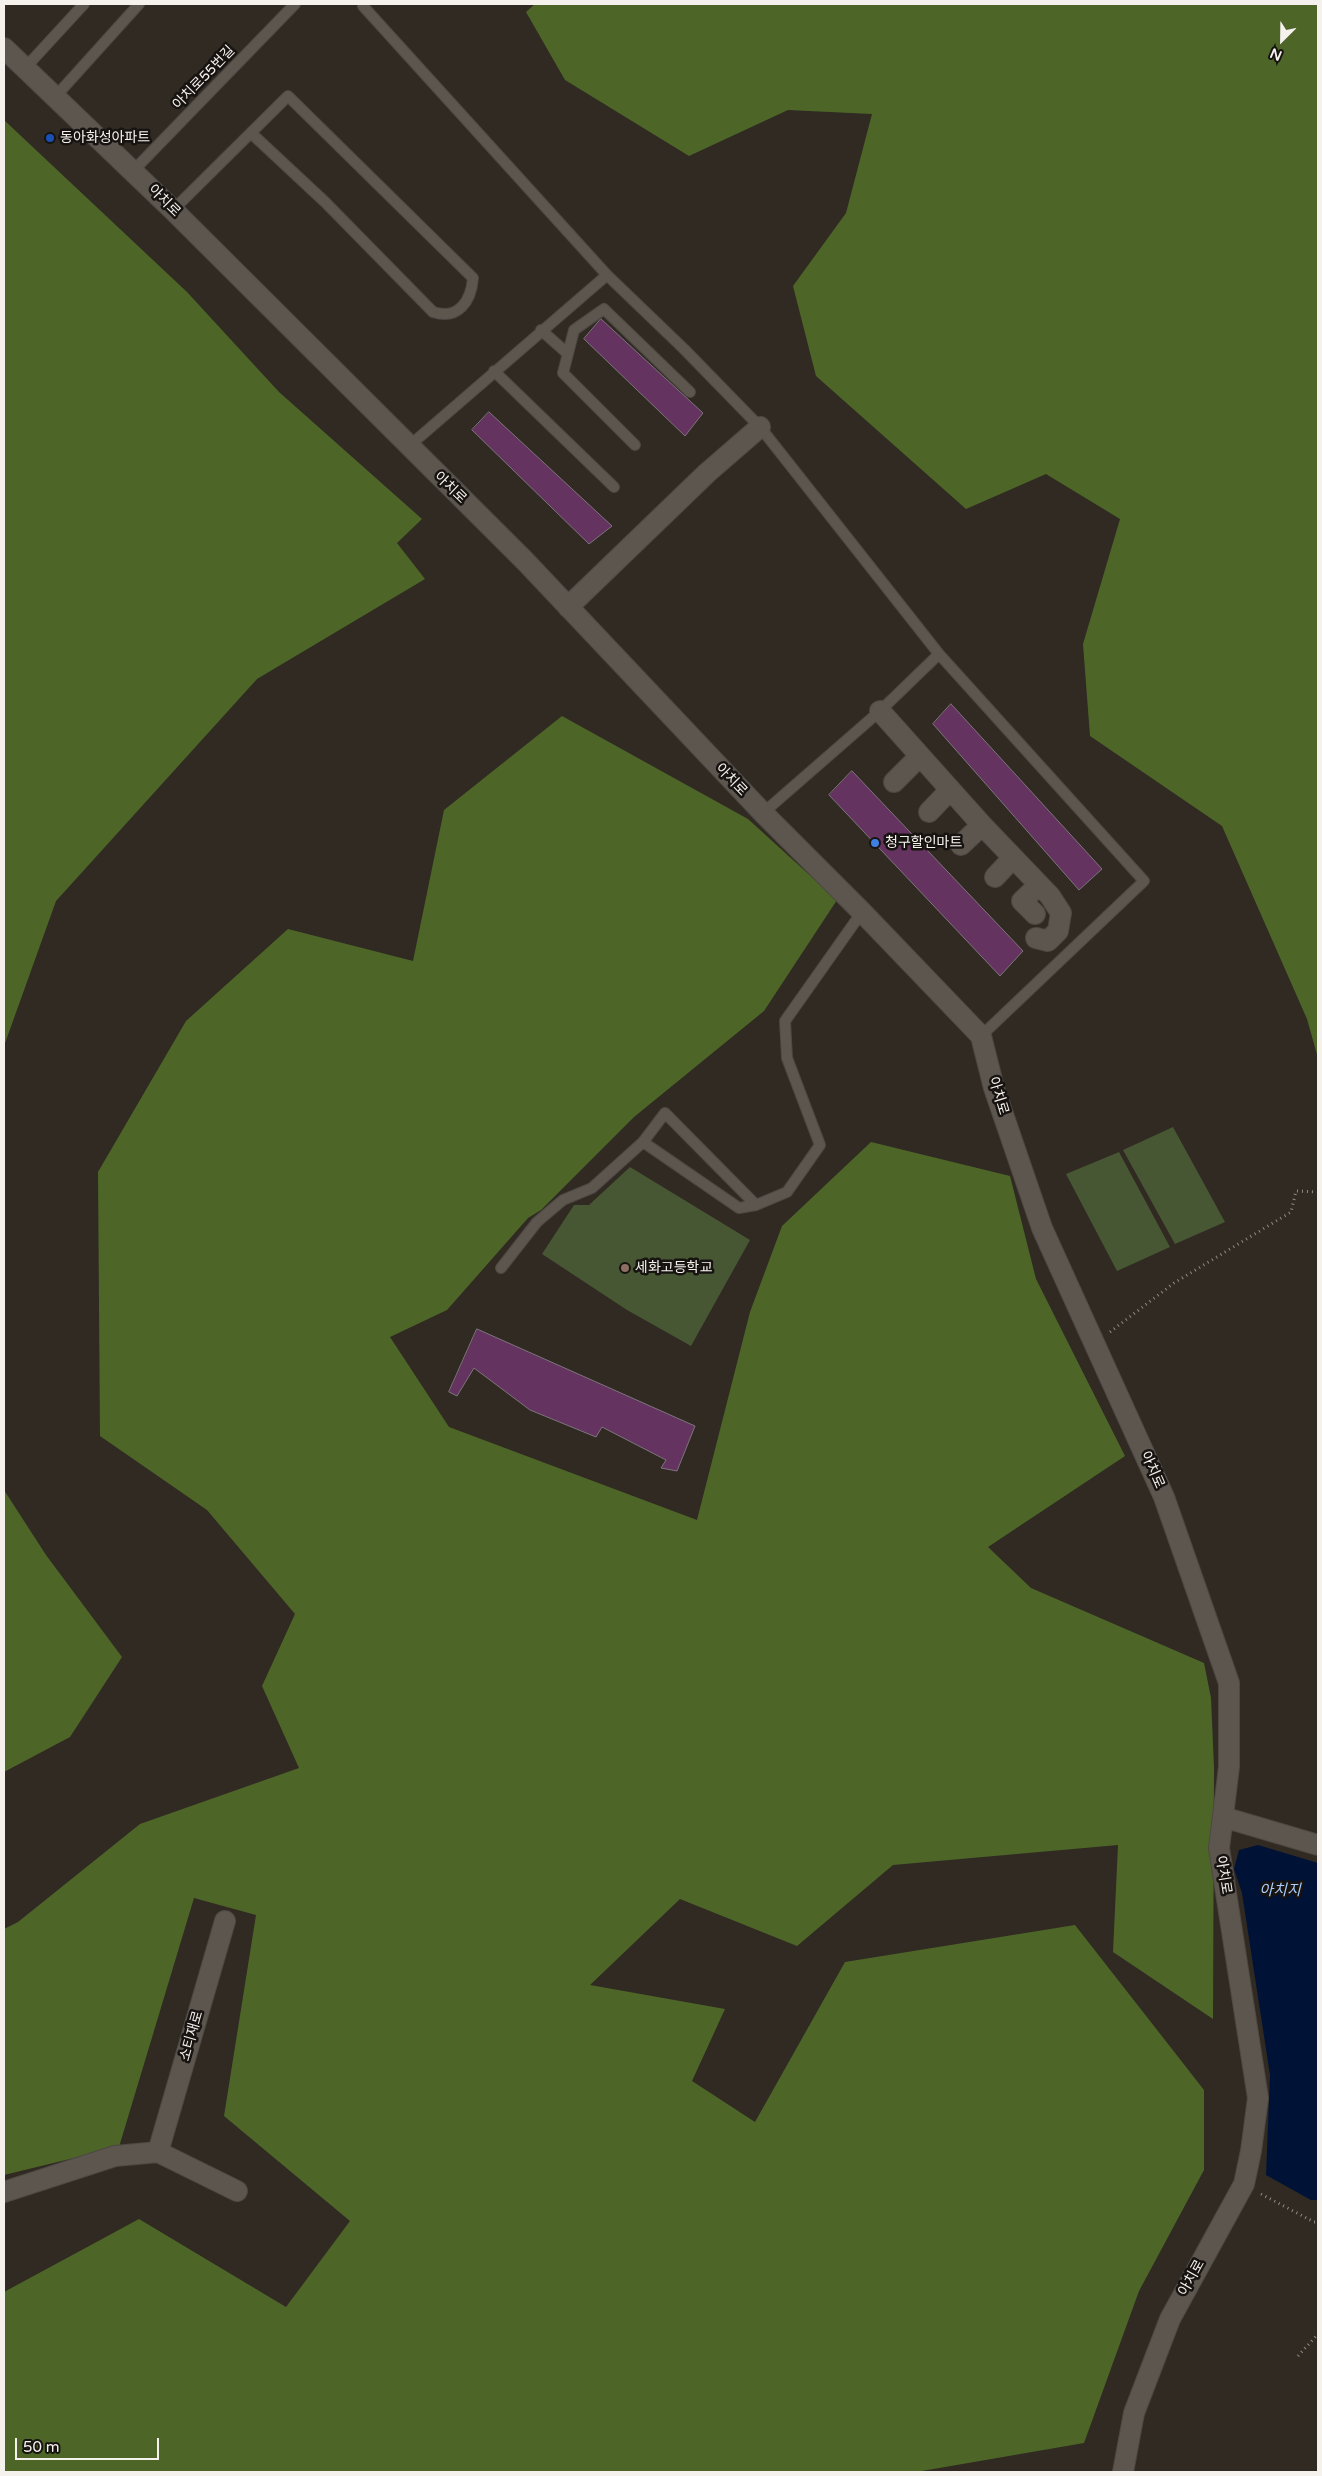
<!DOCTYPE html>
<meta charset="utf-8">
<style>
body{margin:0}
#map{position:relative;width:1322px;height:2476px;overflow:hidden;background:#302a23;font-family:"Varela Round",sans-serif}
canvas{display:block}
.frame{position:absolute;inset:0;border:5px solid #f5f1ed;pointer-events:none}
.north{position:absolute;left:1257px;top:15px;width:50px;height:50px;-webkit-text-stroke:4px #161310;paint-order:stroke;rotate:203deg;font-size:14px;font-weight:700;line-height:20px;text-align:center;color:#f5f1ed}
.north::after{content:'';display:block;margin:auto;width:18px;height:22px;background:#f5f1ed;clip-path:polygon(50% 0,100% 100%,50% 72%,0 100%)}
.scale{position:absolute;left:15px;top:2438px;width:144px;height:22px;box-sizing:border-box;border:2px solid #f5f1ed;border-top:0;padding-left:6px;font-size:15px;line-height:18px;white-space:nowrap;color:#f5f1ed;-webkit-text-stroke:4px #161310;paint-order:stroke}
</style>
<div id="map">
<canvas width="1322" height="2476"></canvas>
<div class="frame"></div>
<div class="north">N</div>
<div class="scale">50 m</div>
</div>
<script>
const c = document.querySelector('canvas').getContext('2d');
c.lineJoin = 'round';
function fill(path, color) {
  c.fillStyle = color;
  c.fill(path, 'evenodd');
}
function stroke(path, color, width, dash) {
  c.strokeStyle = color;
  c.lineWidth = width;
  c.lineCap = dash ? 'butt' : 'round';
  c.setLineDash(dash || []);
  c.stroke(path);
}
function write(font, color, halo, rows, align = 'center') {
  c.font = font + ' "Varela Round","Noto Sans KR",sans-serif';
  c.lineWidth = 5;
  c.setLineDash([]);
  c.textBaseline = 'middle';
  c.strokeStyle = halo;
  c.fillStyle = color;
  for (const [text, x, y, turn = 0] of rows) {
    c.save();
    c.translate(x, y);
    c.rotate((+turn || 0) * Math.PI / 180);
    c.textAlign = isNaN(turn) ? turn : align;
    if (halo) c.strokeText(text, 0, 0);
    c.fillText(text, 0, 0);
    c.restore();
  }
}
fill(new Path2D(`
 M1173 1127 1225 1222 1175 1244 1123 1150Z
 M1119 1152 1170 1247 1117 1271 1066 1174Z
 M630 1167 750 1240 691 1346 627 1310 542 1254 574 1205H589Z`), '#475733');
fill(new Path2D(`
 M535 4H1318V1058L1307 1019 1222 826 1090 736 1083 644 1120 519 1046 474 966 509 816 376 793 286 846 213 872 114 788 110 689 156 565 80 526 12Z
 M4 120 187 292 279 392 422 519 397 543 425 579 257 679 56 901 4 1046Z
 M562 716 748 819 837 900 764 1011 634 1117 541 1210 528 1218 447 1310 390 1337 449 1427 697 1520 750 1312 782 1226 871 1142 1010 1176 1036 1279 1125 1456 988 1547 1031 1588 1204 1663 1211 1698 1214 1768 1213 2019 1113 1952 1118 1845 893 1865 797 1946 680 1899 590 1985 725 2009 692 2081 755 2122 845 1962 1075 1925 1204 2090V2170L1139 2291 1084 2443 916 2472H4V2292L139 2219 286 2307 350 2221 224 2116 256 1915 194 1898 119 2147 4 2175V1929L18 1922 140 1824 299 1768 262 1686 295 1614 207 1510 100 1436 98 1172 186 1021 288 929 413 961 444 810Z
 M4 1490 46 1555 122 1657 70 1737 4 1772Z`), '#4d6628');
fill(new Path2D(`
 M1258 1845 1318 1863V2200H1311L1266 2175 1270 2075 1242 1893 1234 1869 1239 1850Z`), '#001235');
const building = new Path2D(`
 M601 319 703 413 685 436 584 339Z
 M489 412 612 526 589 544 472 430Z
 M951 704 1102 869 1079 890 933 724Z
 M852 771 1023 951 1000 976 829 795Z
 M477 1329 695 1426 677 1471 661 1468 666 1460 602 1427 596 1437 530 1410 474 1368 457 1396 449 1392Z`);
fill(building, '#643360');
stroke(building, '#7d757c', 1);
const service = new Path2D(`
 M363 6 607 275 684 349 760 427 939 654 880 711 763 813
 M26 67 84 4
 M56 96 139 4
 M133 171 295 4
 M173 210 288 96 473 278C471 302 458 320 433 312L325 202 251 133
 M541 330 568 354
 M494 371 614 487
 M635 445 563 373 574 330 604 309 690 392
 M408 447 607 275
 M939 654 1144 881 981 1036
 M756 1205 739 1208 643 1142 665 1113 756 1205 787 1192 820 1145 787 1058 785 1021 862 912
 M501 1268 537 1222 563 1200 592 1188 643 1142`);
const minor = new Path2D(`
 M4 48 173 210 525 561 763 813 862 912 981 1036 994 1088 1042 1228 1164 1497 1229 1683V1767L1219 1848 1258 2098 1251 2151 1244 2184 1170 2319 1134 2413 1123 2472
 M568 607 707 473 760 427
 M880 711 982 825 961 845
 M894 782 920 756
 M929 812 950 790
 M982 825 1050 896 1061 913 1058 931 1048 941 1036 938
 M995 877 1012 859
 M1035 914 1022 901 1039 885
 M1223 1817 1318 1845
 M158 2152 237 2191
 M4 2192 115 2156 158 2152 225 1921`);
stroke(service, '#4d4843', 12);
stroke(minor, '#4d4843', 22);
stroke(new Path2D(`
 M1110 1332 1174 1283 1291 1212 1296 1191 1318 1192
 M1261 2194 1314 2222H1318
 M1298 2356 1318 2334`), '#8f8a84', 3, [1, 4]);
stroke(service, '#5d564f', 10);
stroke(minor, '#5d564f', 20);
for (const [x, y, r, color] of [
 [50,138,5,"#1a4fb4"],
 [875,843,5,"#3f7fe0"],
 [625,1268,5,"#8d6e63"]
]) {
  const dot = new Path2D();
  dot.arc(x, y, r, 0, 2 * Math.PI);
  c.fillStyle = color;
  c.fill(dot);
  stroke(dot, '#161310', 2);
}
write('14px', '#f5f1ed', '#161310', [
 ["아치로55번길",204,78,-46],
 ["아치로",164,201,45],
 ["아치로",450,488,44],
 ["아치로",731,780,46],
 ["아치로",998,1096,73],
 ["아치로",1152,1470,66],
 ["아치로",1223,1875,81],
 ["소티재로",192,2036,-74],
 ["아치로",1192,2278,-61]
]);
write('14px', '#f5f1ed', '#161310', [
 ["동아화성아파트",60,138],
 ["청구할인마트",885,843],
 ["세화고등학교",635,1268]
], 'left');
write('italic 15px', '#aaccfa', '#161310', [
 ["아치지",1280,1891]
]);
</script>
